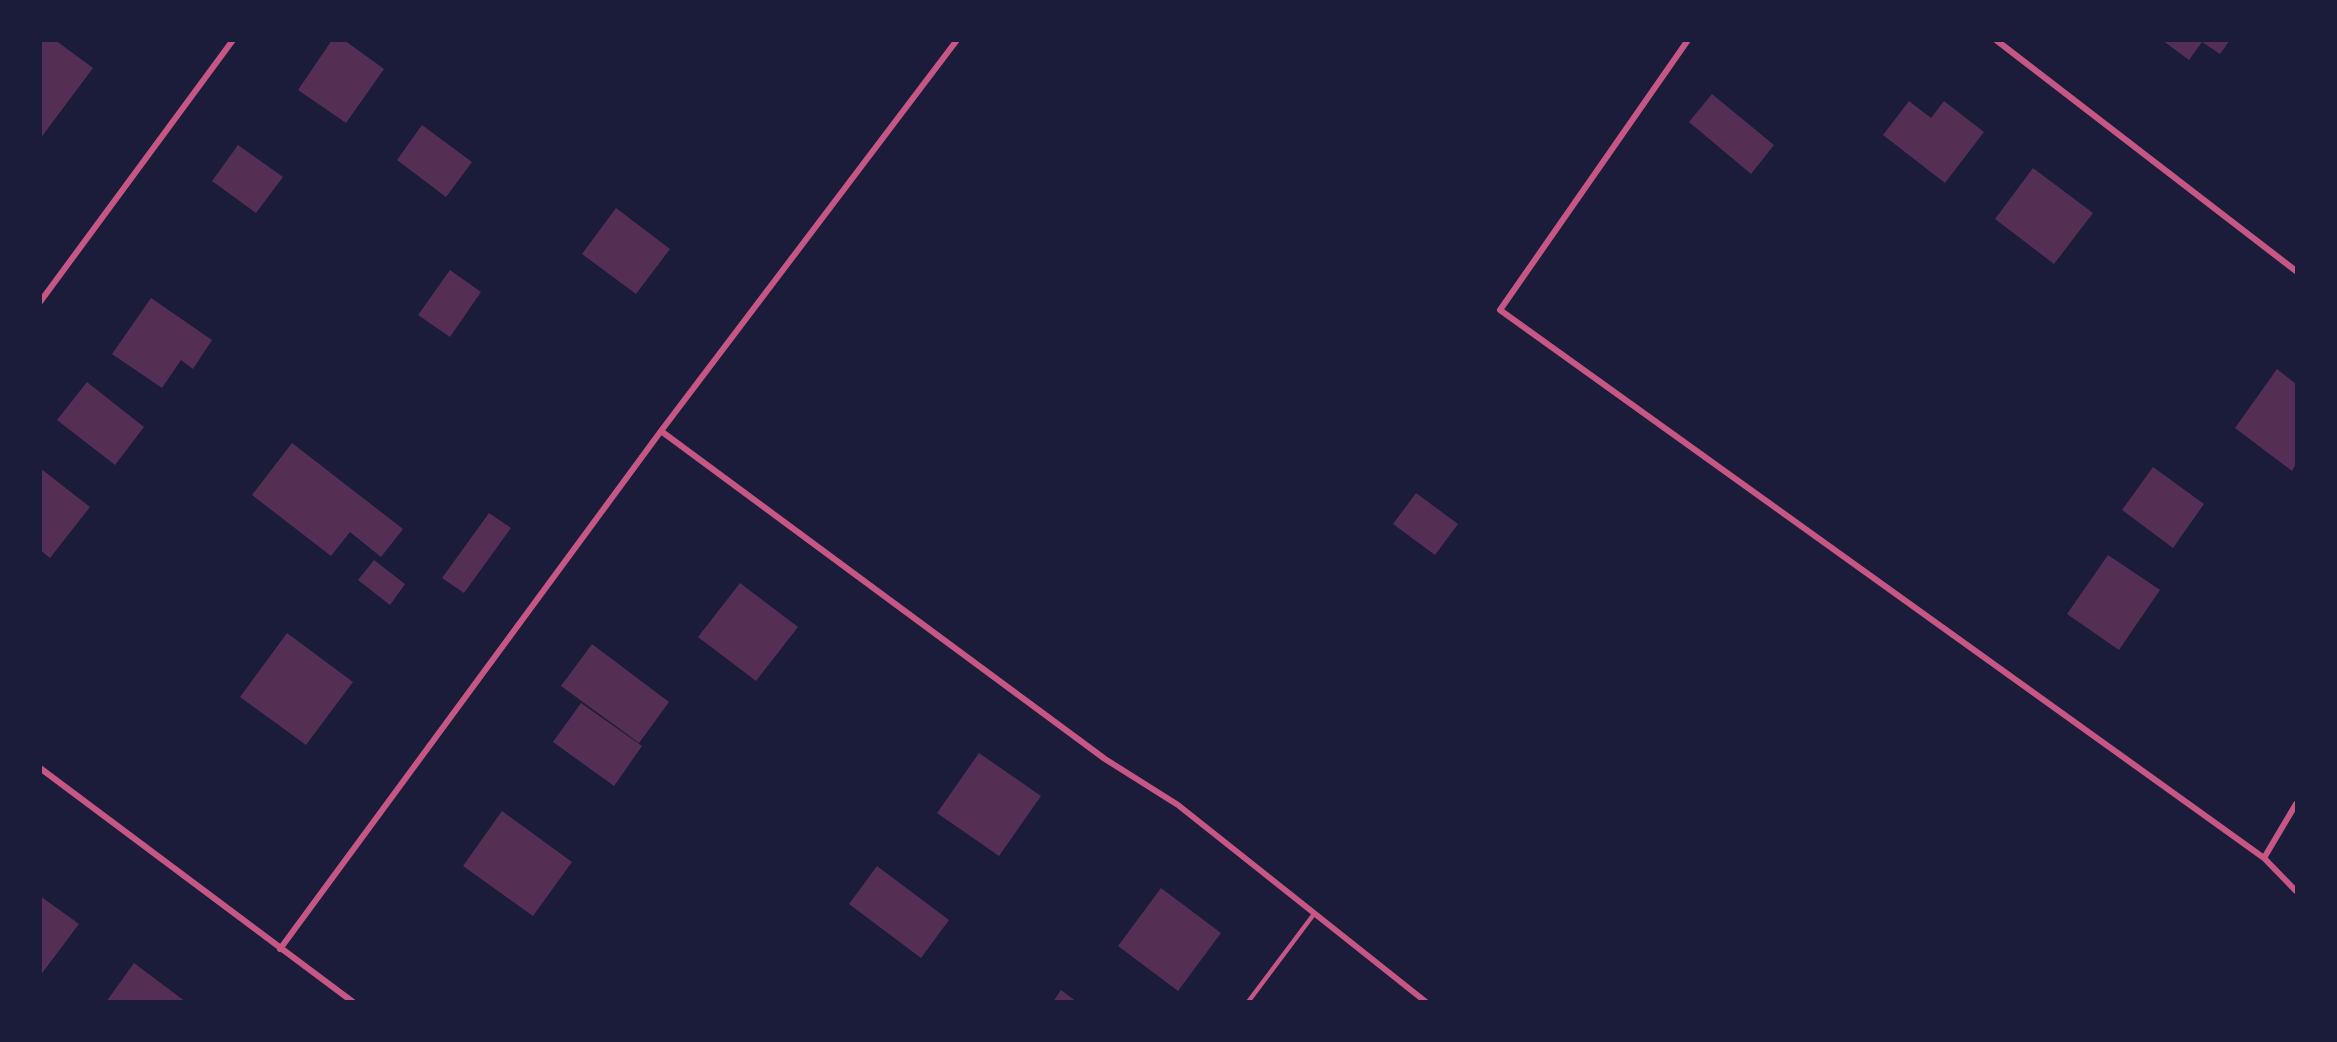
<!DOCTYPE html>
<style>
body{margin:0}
#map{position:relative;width:2337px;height:1042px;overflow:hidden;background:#1b1b3a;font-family:"PT Sans",sans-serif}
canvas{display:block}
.frame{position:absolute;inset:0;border:42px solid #1b1b3a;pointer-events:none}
</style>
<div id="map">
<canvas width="2337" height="1042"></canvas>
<div class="frame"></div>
</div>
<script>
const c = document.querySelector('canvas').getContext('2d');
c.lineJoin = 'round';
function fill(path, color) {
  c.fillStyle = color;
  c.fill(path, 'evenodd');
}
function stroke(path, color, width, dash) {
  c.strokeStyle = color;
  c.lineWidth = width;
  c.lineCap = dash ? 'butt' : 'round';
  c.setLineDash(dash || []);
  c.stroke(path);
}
fill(new Path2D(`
 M40 40H55L93 68 40 139Z
 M332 40H344L384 69 346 123 298 90Z
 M2162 40H2230L2220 54 2202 42 2189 60Z
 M1712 94 1774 145 1751 174 1689 122Z
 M1909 101 1931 118 1944 101 1984 132 1945 183 1883 135Z
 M422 125 472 162 446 197 397 160Z
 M238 145 283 177 256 213 212 181Z
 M2033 168 2093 213 2054 264 1995 219Z
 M616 208 670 249 636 294 582 254Z
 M450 270 481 292 450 337 418 315Z
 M151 298 212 340 193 369 181 360 162 388 112 354Z
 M2277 369 2296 384V464L2292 471 2235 428Z
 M87 382 144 427 115 465 57 420Z
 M292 443 403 529 381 557 350 532 331 556 252 495Z
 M2153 467 2204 504 2173 548 2122 510Z
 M40 468 90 507 50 558 40 550Z
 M1416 493 1458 524 1435 555 1393 524Z
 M489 513 511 528 464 593 442 578Z
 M2108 555 2160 590 2119 650 2067 614Z
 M374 560 405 584 390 605 358 580Z
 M740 583 798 627 756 681 698 637Z
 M287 633 353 682 306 745 240 697Z
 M592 644 669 702 639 743 561 686Z
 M581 703 642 746 614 786 553 742Z
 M979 753 1041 796 999 856 937 813Z
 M502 811 572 862 533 916 463 866Z
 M877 866 949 920 921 958 849 904Z
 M1161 888 1221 933 1178 991 1118 946Z
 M40 896 79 924 40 976Z
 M134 963 186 1002H106Z
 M1061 990 1077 1002H1053Z`), '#542f53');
stroke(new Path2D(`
 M1248 1002 1314 914`), '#c65784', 4.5);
stroke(new Path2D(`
 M1688 40 1500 310 2264 858 2296 891
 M1996 40 2296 271
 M40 302 233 40
 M661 431 1105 759 1178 805 1426 1002
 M40 768 353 1002
 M2264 858 2296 804
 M280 949 661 431 957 40`), '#c65784', 6);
</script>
